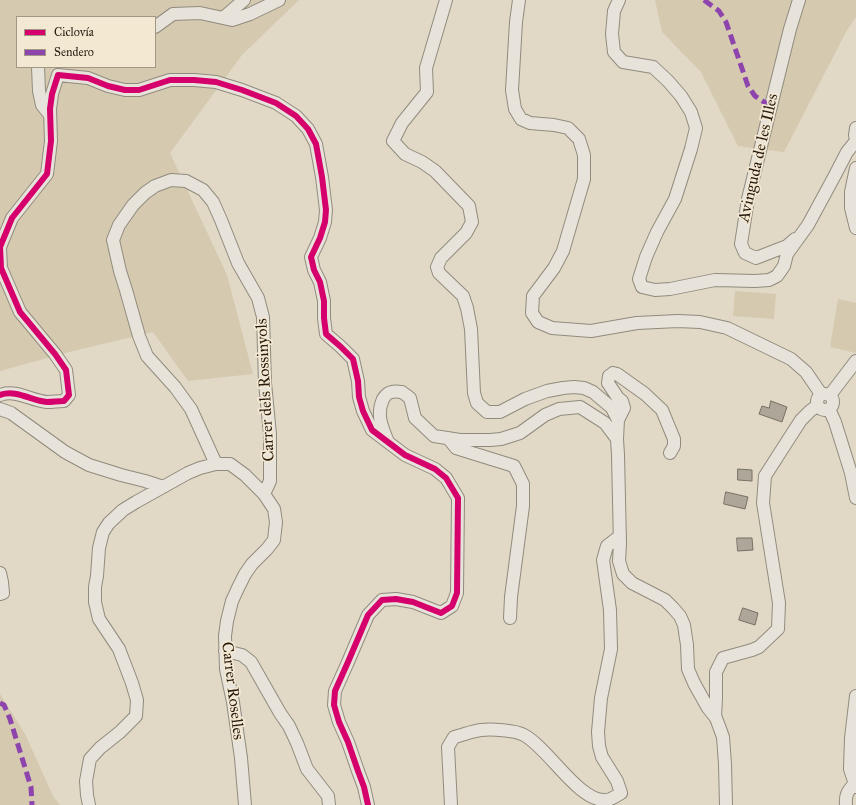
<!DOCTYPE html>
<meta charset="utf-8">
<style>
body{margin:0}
#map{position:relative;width:856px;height:805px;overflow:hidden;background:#e1d9c6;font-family:"IM FELL Great Primer",serif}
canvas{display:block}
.legend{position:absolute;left:16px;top:16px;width:140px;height:52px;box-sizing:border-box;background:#f3e9d2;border:1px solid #a29784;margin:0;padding:5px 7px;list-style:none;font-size:12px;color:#291b10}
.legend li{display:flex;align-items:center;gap:8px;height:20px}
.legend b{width:20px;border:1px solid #a29784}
</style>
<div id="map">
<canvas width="856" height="805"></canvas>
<ul class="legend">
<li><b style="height:5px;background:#d6006c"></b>Ciclovía</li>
<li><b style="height:5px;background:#8e44ad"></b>Sendero</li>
</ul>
</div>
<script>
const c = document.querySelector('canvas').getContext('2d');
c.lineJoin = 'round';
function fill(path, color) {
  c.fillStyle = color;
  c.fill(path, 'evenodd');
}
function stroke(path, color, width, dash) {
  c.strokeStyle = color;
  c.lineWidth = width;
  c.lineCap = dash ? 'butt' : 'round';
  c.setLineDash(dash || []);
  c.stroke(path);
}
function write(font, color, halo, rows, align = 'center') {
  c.font = font + ' "IM FELL Great Primer",serif';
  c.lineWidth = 3.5;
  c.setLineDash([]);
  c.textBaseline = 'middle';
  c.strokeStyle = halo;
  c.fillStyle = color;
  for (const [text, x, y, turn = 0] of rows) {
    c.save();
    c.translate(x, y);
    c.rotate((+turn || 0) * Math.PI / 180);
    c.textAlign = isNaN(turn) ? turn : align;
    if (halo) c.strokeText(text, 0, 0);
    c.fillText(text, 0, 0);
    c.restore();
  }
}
fill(new Path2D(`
 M0 0H299L242 55 170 153 227 275 253 374 188 381 153 332 69 352 0 371ZM17 17H155V67H17Z
 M655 0H856V17L846 32 784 152 738 146 701 72 662 32Z
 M735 291 776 294 774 319 733 316Z
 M838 299 856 303V353L830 347Z
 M0 694 25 734 53 796 60 805H0Z`), '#d5c9af');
const building = new Path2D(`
 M771 401 787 407 782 422 759 414 762 406 769 408Z
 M738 469 752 470V481L738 480Z
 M726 492 748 497 745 509 724 504Z
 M737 538H752L753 550 738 551Z
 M743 608 758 613 755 625 739 620Z`);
fill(building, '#ada699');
stroke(building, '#777166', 1);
const minor = new Path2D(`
 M446 0 426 68 427 92 402 123 393 141 405 154 422 162 435 171 469 206 472 222 466 233 441 258 437 267 439 273 463 296 467 308 471 329 474 393 477 403 487 412H500L525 399 547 391 563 388 574 387 584 388 593 392 612 408 618 420 617 439
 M519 0 516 22 512 90 515 109 521 119 530 123 554 125 568 128 579 139 584 155V179L563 251 554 268 533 296 532 313 538 322 552 328 591 331 637 323 678 321 700 322 727 328 791 359 806 372 821 394
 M619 0 614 11 612 34 614 52 623 62 653 67 668 81 681 96 691 112 696 128 691 149 675 199 657 232 646 257 639 279 642 287 655 290 670 289 715 280 755 281 769 280 777 276 784 266 787 254 808 225 834 177 847 152 856 141
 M223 18 232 20 250 14 279 0
 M155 27 173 14 200 13 223 18 244 0
 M38 67 39 91 42 105 50 115
 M856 128 855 135 856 140
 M856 168 851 192V208L856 228
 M795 239 787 246 756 258 745 253 741 244 748 199 790 29 799 0
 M817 402a8 8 0 1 1 16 0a8 8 0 1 1-16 0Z
 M0 395C17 389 31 401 47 402 53 402 58 401 64 401L69 395 66 370 55 354 20 312 1 268 0 247 12 218 47 174 51 141 50 109 52 94 58 75 88 78 108 86 125 90H139L170 80H194L216 82 242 90 276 103 296 116 308 129 316 144 322 177 326 210 325 222 320 238 311 257 314 270 320 282 324 301V318L326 334 341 347 353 359 358 381 359 397 363 411 372 430 405 455 435 469 446 478 458 498 457 593 452 606 441 613 413 602 396 599 382 600 368 615 348 662 335 691 334 705 339 722 348 742 358 771 364 787 368 805
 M830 395 856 361
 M0 409 11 413 65 452 89 465 121 475 145 481 163 487
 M829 409 835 422 851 473 856 498
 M618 420 624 408 622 401 618 398 608 383 609 376 613 373 617 374 645 394 662 410 674 439V446L670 453
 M448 438 456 448 514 466 523 484V506L511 597 510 618
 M388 442C382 427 376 415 383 399 385 396 388 392 392 392 395 391 399 392 402 392L410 398 415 418 434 436 460 440H490L501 439 520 433 545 415 559 409 580 407 605 423 617 439 618 455 620 544 619 561 623 574 632 583 665 600 673 608 680 616 684 625 687 645 688 669 694 683 699 692 708 708 716 718 723 737 725 764 726 805
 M216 464 191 409 175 387 147 356 139 336 126 290 120 271 113 240 119 225 133 205 145 193 155 186 171 180 186 181 203 190 213 202 221 220 238 263 258 298 263 317 265 383 270 434V481L264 494
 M0 573 2 582 3 593 0 594
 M225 651 242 655 251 662 280 713 289 726 297 743 307 769 328 796 329 805
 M856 696 851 738 850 769 856 787
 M715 717 716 698V672L723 658 752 650 759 647 778 629 779 603 763 503 765 476 790 437 801 420 810 411 818 405
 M89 805 87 795 86 781 90 759 100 748 120 732 136 716 137 700 132 683 119 649 99 619 95 602V587L97 576 99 548 103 532 109 523 123 510 136 502 188 473 200 468 216 464H230L245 475 264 494 274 509 276 522 274 540 267 549 252 564 245 574 238 588 232 601 227 621 225 636 226 669 233 702 241 758 245 805
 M451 805 448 747 454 737C463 735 472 731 481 730 491 729 515 730 524 735 548 748 578 800 604 800 609 801 616 796 621 793L617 781 602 757 599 746 598 732 601 698 611 649 610 610 603 560 607 546 620 536
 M846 805C845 794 848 791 855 783`);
stroke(minor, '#918b7e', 14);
stroke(minor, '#e7e3da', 12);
stroke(new Path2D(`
 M704 0 719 11 726 22 748 86 755 96 770 106
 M0 703 4 705 10 719 31 787 32 805`), '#8e44ad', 5, [10, 5]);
stroke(new Path2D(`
 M0 395C17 389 31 401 47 402 53 402 58 401 64 401L69 395 66 370 55 354 20 312 1 268 0 247 12 218 47 174 51 141 50 109 52 94 58 75 88 78 108 86 125 90H139L170 80H194L216 82 242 90 276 103 296 116 308 129 316 144 322 177 326 210 325 222 320 238 311 257 314 270 320 282 324 301V318L326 334 341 347 353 359 358 381 359 397 363 411 372 430 405 455 435 469 446 478 458 498 457 593 452 606 441 613 413 602 396 599 382 600 368 615 348 662 335 691 334 705 339 722 348 742 358 771 364 787 368 805`), '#d6006c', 6);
write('16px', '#291b10', '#f3e9d2', [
 ["Avinguda de les Illes",759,158,-77],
 ["Carrer dels Rossinyols",266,390,-93],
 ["Carrer Roselles",232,691,83]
]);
</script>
